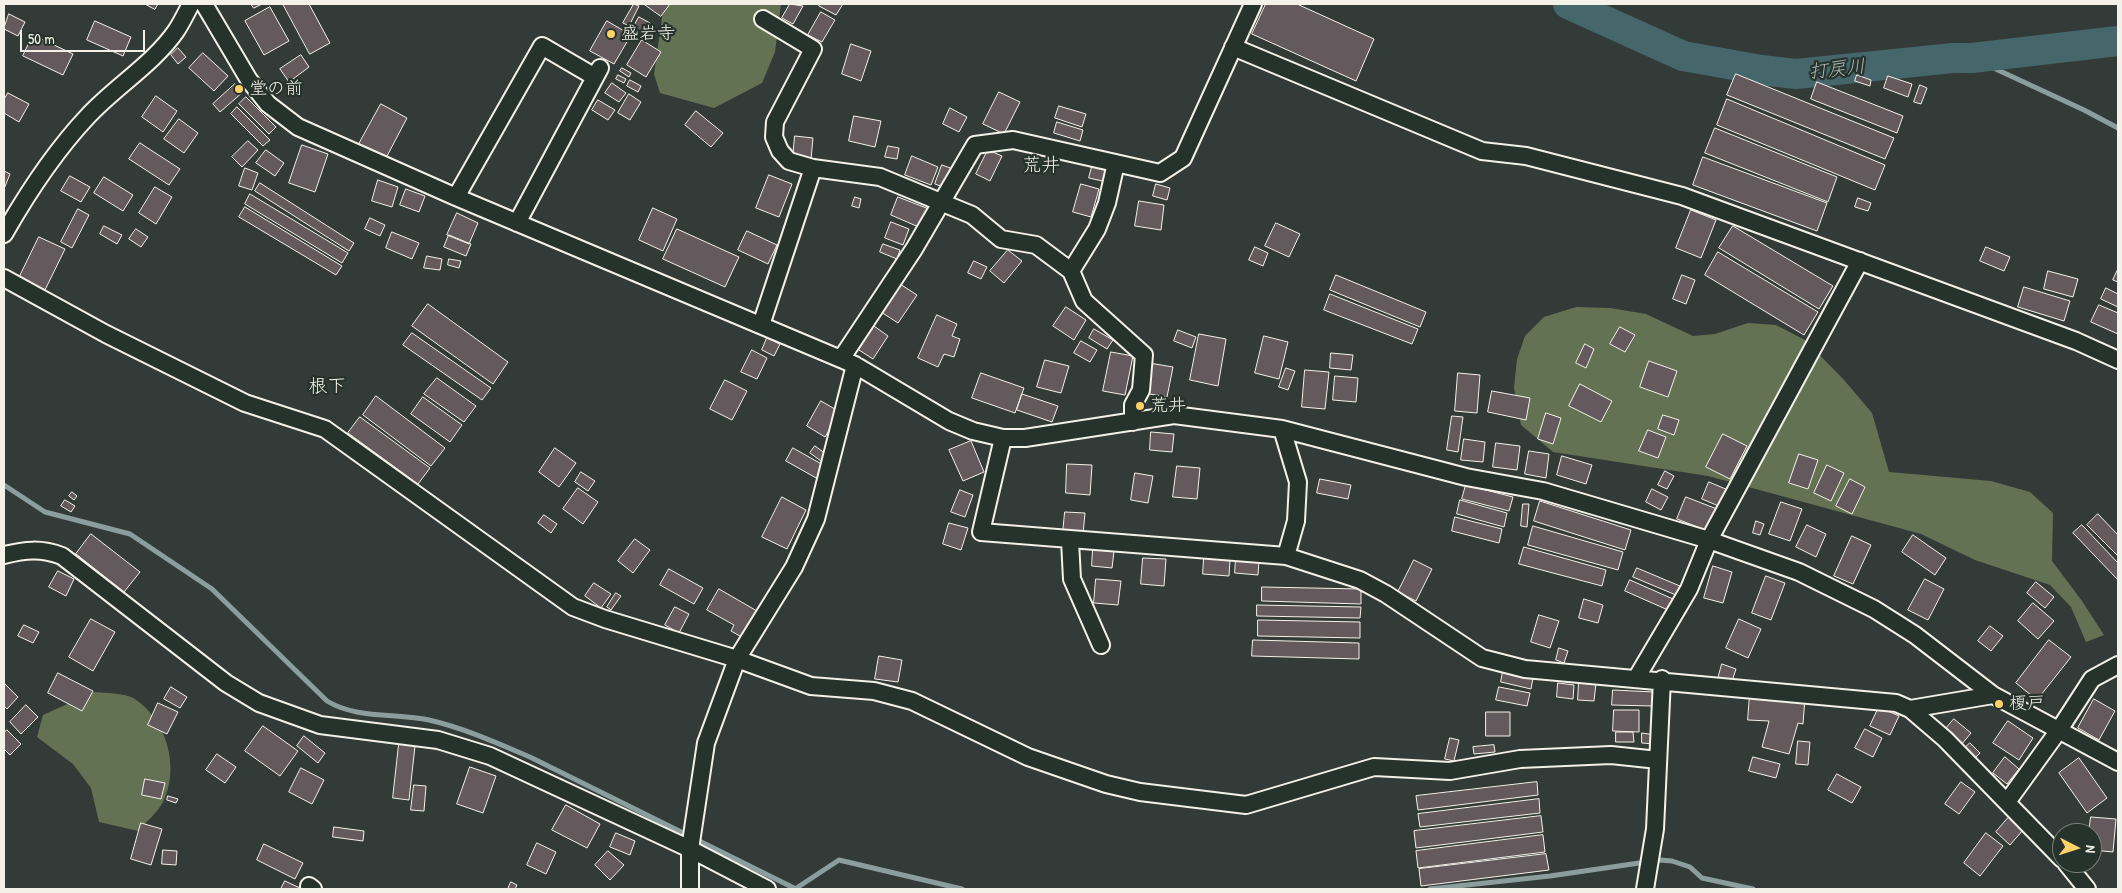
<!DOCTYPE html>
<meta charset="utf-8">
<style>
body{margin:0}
#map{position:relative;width:2122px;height:893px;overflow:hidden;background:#323b37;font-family:"Patrick Hand",sans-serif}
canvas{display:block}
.frame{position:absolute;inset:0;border:5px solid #f4f1e8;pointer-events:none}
.north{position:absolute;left:2052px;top:823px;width:50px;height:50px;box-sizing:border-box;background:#26332d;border:1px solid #787f78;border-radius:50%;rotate:95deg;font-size:14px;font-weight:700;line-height:20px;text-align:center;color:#f4f1e8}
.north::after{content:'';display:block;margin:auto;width:18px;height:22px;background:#ffd166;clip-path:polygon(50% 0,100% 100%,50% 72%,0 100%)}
.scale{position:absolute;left:20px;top:30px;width:125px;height:22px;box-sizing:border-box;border:2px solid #f4f1e8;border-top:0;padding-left:6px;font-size:15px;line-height:18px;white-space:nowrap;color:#f4f1e8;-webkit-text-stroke:4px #26332d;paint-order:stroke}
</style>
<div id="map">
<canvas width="2122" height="893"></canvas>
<div class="frame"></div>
<div class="north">N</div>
<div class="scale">50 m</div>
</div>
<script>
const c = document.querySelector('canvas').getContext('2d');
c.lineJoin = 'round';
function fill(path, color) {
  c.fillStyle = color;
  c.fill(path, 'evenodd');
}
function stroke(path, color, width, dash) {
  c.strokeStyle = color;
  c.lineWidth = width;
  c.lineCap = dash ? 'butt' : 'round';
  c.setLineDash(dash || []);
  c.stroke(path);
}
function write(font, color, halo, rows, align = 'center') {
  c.font = font + ' "Patrick Hand","Klee One",sans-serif';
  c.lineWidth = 4.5;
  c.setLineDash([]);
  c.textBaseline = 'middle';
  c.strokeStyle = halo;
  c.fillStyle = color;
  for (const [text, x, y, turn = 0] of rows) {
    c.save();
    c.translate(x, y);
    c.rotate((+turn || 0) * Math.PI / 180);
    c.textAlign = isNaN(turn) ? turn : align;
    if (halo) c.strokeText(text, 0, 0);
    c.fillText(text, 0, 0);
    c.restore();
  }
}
fill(new Path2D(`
 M664 4H781L775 52 762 83 714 108 660 93 654 74Z
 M1576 307 1610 308 1646 314 1693 336 1715 334 1748 323 1776 325 1805 340 1844 380 1872 413 1889 472 1991 481 2030 492 2053 513 2052 561 2082 601 2104 635 2086 642 2071 607 2050 585 1975 560 1921 534 1708 476 1553 452 1521 425 1514 388 1517 359 1525 336 1544 317Z
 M94 692C105 693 126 693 135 699 167 721 180 767 163 802 158 812 146 822 138 831L99 822 91 788 73 764 37 737 43 715Z`), '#647254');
stroke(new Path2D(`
 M1972 58 2084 110 2118 128
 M4 485 45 512 130 534 212 589 327 701C356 719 396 713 429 720 464 728 497 743 530 757L796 889
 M795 889 839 860 962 889
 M1430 889 1550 876 1660 860 1672 861 1690 867 1702 878 1753 889`), '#8b9e9d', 5);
stroke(new Path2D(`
 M1568 4 1683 56 1761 70 1796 74 1953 58H1972L2118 41`), '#45666b', 30);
const building = new Path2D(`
 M145 4H158L155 9Z
 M251 4H262L254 8Z
 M283 4H309L330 43 310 54Z
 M634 4 639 6 629 26 623 23Z
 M644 4H670L661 16Z
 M790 4 803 6 793 24 782 18Z
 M820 4H843L836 15 819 6Z
 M1266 4H1297L1374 39 1356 81 1252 34Z
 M270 7 289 41 264 55 245 21Z
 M821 12 835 20 822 42 808 35Z
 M9 14 25 22 18 36 4 29Z
 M639 17 650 23 644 34 633 28Z
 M95 21 131 37 123 56 87 40Z
 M607 21 631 35 614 64 590 51Z
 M33 35 73 54 63 75 23 56Z
 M642 40 661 52 646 77 627 65Z
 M851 44 871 51 861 81 842 74Z
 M178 48 186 57 178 64 171 55Z
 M203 53 228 76 214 91 189 68Z
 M301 55 309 67 289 82 280 69Z
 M622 68 631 73 629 77 620 71Z
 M1736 74 1894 138 1885 159 1727 95Z
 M618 75 626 79 624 83 616 79Z
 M1857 75 1871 80 1870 86 1855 81Z
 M1888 76 1912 84 1908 97 1884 88Z
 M630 80 641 86 638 92 627 86Z
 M1817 82 1903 116 1897 133 1811 99Z
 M612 83 626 93 619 102 605 93Z
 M235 84 243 92 220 112 213 104Z
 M1920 85 1927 88 1921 104 1914 102Z
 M999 92 1020 102 1004 134 983 124Z
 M8 93 29 104 19 122 4 113V100Z
 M629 94 641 102 630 120 618 113Z
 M156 96 177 111 163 132 142 117Z
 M246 97 276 127 269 134 239 104Z
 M1727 99 1885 165 1875 190 1717 125Z
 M598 100 615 110 608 120 592 110Z
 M381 104 407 118 386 158 359 144Z
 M1059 106 1086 114 1082 127 1055 118Z
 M237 107 270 140 263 146 231 114Z
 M950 108 967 117 959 132 943 124Z
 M696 111 723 133 711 147 685 125Z
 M854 116 881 121 875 147 849 141Z
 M179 119 198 133 184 153 164 139Z
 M1057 122 1083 130 1080 141 1054 133Z
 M1715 128 1837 177 1828 202 1705 153Z
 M795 136 813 138 811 159 793 157Z
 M248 141 258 150 242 167 232 157Z
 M140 143 180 169 169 185 129 159Z
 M302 145 328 154 315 192 289 183Z
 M888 146 899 148 897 159 885 157Z
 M266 150 284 163 275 176 256 163Z
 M988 150 1002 156 990 181 976 174Z
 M912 156 938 167 931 185 905 175Z
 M1703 157 1827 203 1817 231 1693 185Z
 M1093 163 1111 168 1107 182 1089 178Z
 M942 165 953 169 946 188 935 184Z
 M245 168 258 173 252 190 239 186Z
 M4 171 10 174 4 189Z
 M769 175 792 184 779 217 756 208Z
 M70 176 90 187 81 202 61 191Z
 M104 177 133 195 123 211 94 193Z
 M378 180 398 187 392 207 372 201Z
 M260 183 354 243 349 251 255 191Z
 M1081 184 1099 189 1091 217 1073 212Z
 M1156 184 1170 188 1167 200 1153 196Z
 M155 187 172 197 156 224 139 213Z
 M406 189 425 196 419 212 400 205Z
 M250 194 348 253 342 263 245 204Z
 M855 197 861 199 859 208 852 206Z
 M898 197 929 209 921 228 891 215Z
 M1858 198 1871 203 1868 211 1855 207Z
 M1139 201 1164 205 1161 230 1135 226Z
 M245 207 342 266 336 275 239 217Z
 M653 208 677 219 663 251 639 240Z
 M78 209 89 215 72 248 61 242Z
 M1691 210 1716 220 1701 258 1676 248Z
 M457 213 478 223 469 244 447 235Z
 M370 218 385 225 380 236 365 229Z
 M891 222 909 229 903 245 885 238Z
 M1276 223 1300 234 1289 257 1265 246Z
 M104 226 122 235 117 244 100 234Z
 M1733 226 1833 286 1819 309 1719 248Z
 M136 229 148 237 141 247 129 239Z
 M677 229 739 257 725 287 663 259Z
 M747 231 777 245 768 264 738 250Z
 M392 232 419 243 412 259 386 248Z
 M449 235 471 244 466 256 444 247Z
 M39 237 65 249 45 290 19 278Z
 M883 244 900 250 897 259 880 252Z
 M1255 247 1268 253 1263 266 1249 260Z
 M1986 247 2010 257 2004 271 1980 261Z
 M1008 250 1022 261 1004 283 990 271Z
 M1718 252 1818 312 1804 335 1705 275Z
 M427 256 442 259 440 270 424 268Z
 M449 259 461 261 459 268 448 265Z
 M974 261 987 267 981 279 968 273Z
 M2118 269V282L2113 280Z
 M2048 271 2078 279 2073 297 2044 289Z
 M1336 275 1426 312 1420 327 1330 290Z
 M1682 275 1695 280 1686 304 1673 299Z
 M900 284 917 295 898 323 881 312Z
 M2024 287 2070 301 2064 321 2018 307Z
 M2106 288 2118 294V307L2101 299Z
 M1330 294 1418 329 1412 344 1324 310Z
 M428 304 508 362 493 384 412 326Z
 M2099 305 2118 313V334L2091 322Z
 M1066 307 1086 320 1074 340 1053 326Z
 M937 315 957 324 952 336 960 339 954 357 944 354 938 367 918 358Z
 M874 326 888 336 873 359 859 350Z
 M1620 327 1635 335 1625 352 1610 344Z
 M1094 329 1113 340 1107 349 1089 338Z
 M1178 330 1196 337 1192 348 1174 341Z
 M412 333 491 388 482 400 403 345Z
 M1199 334 1226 339 1218 386 1190 380Z
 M1264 336 1288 342 1279 379 1255 373Z
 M767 338 780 344 774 356 762 350Z
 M1081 341 1097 350 1090 362 1074 353Z
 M1585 344 1594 349 1586 368 1576 363Z
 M752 350 767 358 757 379 741 372Z
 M1111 352 1133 356 1125 395 1103 391Z
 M1331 353 1353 355 1351 370 1330 368Z
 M1045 360 1069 366 1061 393 1037 387Z
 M1649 361 1677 371 1668 397 1640 387Z
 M1149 363 1173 367 1167 397 1144 393Z
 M1286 368 1295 371 1288 390 1279 387Z
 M1305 370 1329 372 1325 409 1302 407Z
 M981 373 1024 388 1015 413 972 398Z
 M1458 373 1480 375 1477 413 1455 411Z
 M1335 376 1358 378 1356 402 1333 400Z
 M437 378 476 406 464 422 424 394Z
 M725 380 747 391 732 420 710 409Z
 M1580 384 1612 401 1601 422 1569 406Z
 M1492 391 1530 398 1526 420 1488 412Z
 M1022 394 1058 406 1052 422 1017 410Z
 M376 396 445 448 431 466 363 415Z
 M423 397 462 425 450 442 411 414Z
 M821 401 840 412 825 437 807 426Z
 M1546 413 1561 418 1553 444 1538 439Z
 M1663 415 1679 420 1674 435 1658 429Z
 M1452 416 1463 417 1458 452 1447 450Z
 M360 417 430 468 418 484 348 433Z
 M1648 430 1666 437 1658 458 1639 451Z
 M1151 432 1174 434 1172 452 1150 450Z
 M1723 434 1747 446 1730 479 1706 467Z
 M1464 439 1485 442 1483 462 1461 460Z
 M971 441 984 472 963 481 949 450Z
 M1496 443 1520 446 1517 470 1493 467Z
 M815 446 826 454 821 461 810 453Z
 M555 448 576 463 559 487 539 472Z
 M793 448 825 466 818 479 786 461Z
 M1529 451 1549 454 1546 478 1525 474Z
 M1799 454 1818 460 1808 489 1789 483Z
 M1562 456 1592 465 1586 484 1557 475Z
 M1067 464 1092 465 1090 495 1066 493Z
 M1827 465 1844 473 1831 501 1814 493Z
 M1177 466 1200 468 1197 499 1173 497Z
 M1665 471 1674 476 1667 489 1658 485Z
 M581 472 595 481 588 491 575 482Z
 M1135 473 1153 476 1148 503 1131 500Z
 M1320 479 1351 485 1348 499 1317 493Z
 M1850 479 1865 487 1852 514 1836 506Z
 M1709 482 1728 490 1721 507 1702 499Z
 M1466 485 1513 497 1509 511 1462 499Z
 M578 488 598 502 583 524 563 509Z
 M1652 489 1668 497 1661 510 1646 502Z
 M960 490 973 495 965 517 951 512Z
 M72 492 77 496 74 500 69 496Z
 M782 497 806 510 787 549 762 537Z
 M1686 497 1717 509 1708 531 1677 519Z
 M65 500 75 506 71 512 61 506Z
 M1460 500 1507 513 1504 527 1457 514Z
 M1540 501 1631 530 1625 550 1534 521Z
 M1781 502 1802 509 1790 541 1769 534Z
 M1523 504H1529L1527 527 1521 526Z
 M1065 512 1085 513 1083 534 1063 533Z
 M2098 514 2118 535V556L2087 525Z
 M544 515 557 524 551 533 538 523Z
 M1455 517 1502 529 1499 543 1452 531Z
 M1756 521 1764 524 1760 535 1753 533Z
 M949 523 968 528 961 550 943 544Z
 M1807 525 1826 534 1816 557 1796 547Z
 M2082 525 2118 563V580L2073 533Z
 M1533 526 1623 552 1618 570 1528 545Z
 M91 534 140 572 124 592 76 554Z
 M1913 535 1946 558 1935 575 1902 552Z
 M1852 536 1871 545 1853 584 1834 576Z
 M635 539 650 550 633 573 618 561Z
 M1524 547 1606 570 1602 586 1519 564Z
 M1093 549 1114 551 1112 568 1092 566Z
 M1143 558 1166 559 1164 586 1141 584Z
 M1204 558 1230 560 1229 576 1203 574Z
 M1236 558 1259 560 1258 575 1235 573Z
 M1414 560 1432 569 1416 601 1398 592Z
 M1713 566 1732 572 1723 603 1704 598Z
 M1637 568 1680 586 1676 595 1633 577Z
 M669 569 703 588 694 604 660 585Z
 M58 571 74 579 66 596 49 587Z
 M1766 576 1785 583 1771 620 1752 613Z
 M1096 579 1121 581 1118 605 1094 603Z
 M1925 579 1944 589 1928 620 1908 610Z
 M1630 580 1673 599 1668 610 1625 591Z
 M2036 582 2054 597 2045 608 2027 593Z
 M594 583 611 594 601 608 585 596Z
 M1262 587 1361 589V604L1262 601Z
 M719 589 757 611 754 617 759 619 747 640 731 631 734 625 707 610Z
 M616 593 621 596 611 610 607 607Z
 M1584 599 1603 605 1598 623 1579 618Z
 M2033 603 2054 621 2038 639 2018 621Z
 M1257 605 1361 607 1360 618 1257 616Z
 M675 607 689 614 679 633 665 625Z
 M1539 615 1559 621 1550 648 1531 642Z
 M91 619 115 632 93 671 69 657Z
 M1739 619 1761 629 1748 658 1726 648Z
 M1258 620 1360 622V638L1258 636Z
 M24 625 39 632 33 643 18 636Z
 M1990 626 2003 636 1991 651 1978 641Z
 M1253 640 1359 643V659L1252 656Z
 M2049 640 2071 657 2037 700 2016 683Z
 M1559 648 1568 651 1564 663 1556 660Z
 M879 656 902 660 898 682 875 679Z
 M1722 664 1736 669 1731 684 1718 679Z
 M1503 671 1533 678 1531 689 1501 682Z
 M58 673 93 691 82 711 48 693Z
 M1579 681 1596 683 1594 701 1578 700Z
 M4 683 18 697 7 709 4 706Z
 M1558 683 1574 685 1573 699 1557 697Z
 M171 687 187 697 180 708 164 699Z
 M1499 687 1530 693 1527 706 1496 700Z
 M1613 690 1654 692 1653 706 1612 705Z
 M1750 694 1805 698 1803 724 1798 723 1789 754 1762 747 1769 721 1748 720Z
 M2094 699 2115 711 2099 740 2078 728Z
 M158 703 178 712 167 734 148 725Z
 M26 705 38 717 21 734 10 722Z
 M1879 707 1899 716 1890 735 1870 726Z
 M1614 710H1639V732L1613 731Z
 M1486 712H1510V736H1486Z
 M1954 719 1971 733 1961 745 1944 731Z
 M2008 721 2033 738 2019 760 1993 743Z
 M263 726 298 751 280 776 245 751Z
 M1865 729 1882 738 1873 757 1855 748Z
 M7 730 21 744 10 755 4 749V733Z
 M1616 732H1633L1634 742H1616Z
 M1642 733 1655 735 1654 744 1642 743Z
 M304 736 325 753 318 763 297 746Z
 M1450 738 1459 740 1454 761 1445 759Z
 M1798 741 1810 742 1808 765 1796 764Z
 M1970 743 1980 753 1972 761 1962 751Z
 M399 744 415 746 409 800 393 798Z
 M1494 745 1495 752 1474 754 1473 747Z
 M217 754 236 767 225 783 206 770Z
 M1753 757 1780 764 1776 778 1749 771Z
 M2005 757 2019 769 2007 784 1993 773Z
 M2079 758 2107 798 2087 813 2059 773Z
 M470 767 496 776 483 813 457 804Z
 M301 768 324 780 312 804 289 792Z
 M1837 774 1861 787 1852 803 1828 790Z
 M145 779 165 783 161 799 142 795Z
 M1537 782 1538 795 1418 810 1416 796Z
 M1961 782 1975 792 1959 814 1945 804Z
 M414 785 426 786 424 811 411 810Z
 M168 796 178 799 176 803 167 800Z
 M1539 799 1540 813 1420 827 1418 814Z
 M566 805 600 824 587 848 552 830Z
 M1541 816 1543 832 1416 848 1414 831Z
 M2009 817 2023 830 2010 845 1996 832Z
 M2091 817 2116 819 2113 852 2092 850V833H2089Z
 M141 823 162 829 151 865 131 859Z
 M334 827 364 831 363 841 333 837Z
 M616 833 635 841 630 855 610 847Z
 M1986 833 2003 846 1980 876 1964 863Z
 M1543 835 1545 852 1418 868 1416 851Z
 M537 843 556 852 546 874 527 865Z
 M264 844 303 863 295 879 257 860Z
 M163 850 177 851 176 865 162 864Z
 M608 851 624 865 610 880 595 865Z
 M1546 854 1549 870 1421 886 1419 869Z
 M285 881 300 888 299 889H281Z
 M511 882 517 885 515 889H508Z`);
fill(building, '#645a5e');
stroke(building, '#f4f1e8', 1);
const minor = new Path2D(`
 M204 4 249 80 268 104 298 127 456 197 855 365 949 421 973 431 1003 438H1025L1174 415 1282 429 1466 477 1543 491 1709 540 1799 572 1874 609 1915 635 1993 695 2118 762
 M763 19 813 49 775 122 774 137 780 151 789 161 813 168 880 177 972 215 1001 239 1036 245 1071 271
 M1233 47 1482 151 1526 156 1682 196 2076 341 2118 360
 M1116 163 1107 203 1097 229 1071 271 1084 301 1144 355 1141 390 1133 405V422
 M456 197 542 46 595 77
 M517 223 600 68
 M4 234C28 192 54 152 88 116 116 86 153 64 176 31 182 22 186 13 191 4
 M4 278 106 334 245 403 325 429 573 607 605 619 737 659 811 686 874 691 912 701 1028 757 1106 784 1140 792 1246 805 1374 767 1450 771 1520 759 1611 755 1658 760
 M761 325 813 168
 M841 359 914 249 975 145 1013 140 1160 173 1183 158 1253 4
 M1282 429 1298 482 1296 521 1286 556
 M1003 438 981 532 1286 556 1360 580 1386 594 1482 658 1525 669 1896 703 1910 709 1993 695
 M1070 541 1072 579 1101 645
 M4 555C25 550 41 548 62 556L226 683 259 703 320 725 438 740 490 756 690 849 767 889
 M1637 677 1689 589 1709 540 1860 261
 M1910 709 1945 739 2062 859
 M2007 802 2059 730 2092 679 2118 665
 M2066 863 2087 889
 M309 886 313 889
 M690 889V849L706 743 737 659 794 567 816 519 855 365
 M1645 889 1655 829 1662 679`);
stroke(minor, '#f4f1e8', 20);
stroke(minor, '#26332d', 16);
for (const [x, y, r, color] of [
 [611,34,5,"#ffd166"],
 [239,89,5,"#ffd166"],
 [1140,406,5,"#ffd166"],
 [1999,704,5,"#ffd166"]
]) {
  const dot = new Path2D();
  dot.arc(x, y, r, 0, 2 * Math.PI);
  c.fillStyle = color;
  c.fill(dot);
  stroke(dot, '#26332d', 2);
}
write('18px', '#f4f1e8', '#26332d', [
 ["盛岩寺",621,34],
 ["堂の前",249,89],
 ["荒井",1150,406],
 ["榎戸",2009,704]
], 'left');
write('italic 19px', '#aeb9b6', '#26332d', [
 ["打戻川",1837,70,-6]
]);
write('19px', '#f4f1e8', '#26332d', [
 ["荒井",1041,166],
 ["根下",327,387]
]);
</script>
